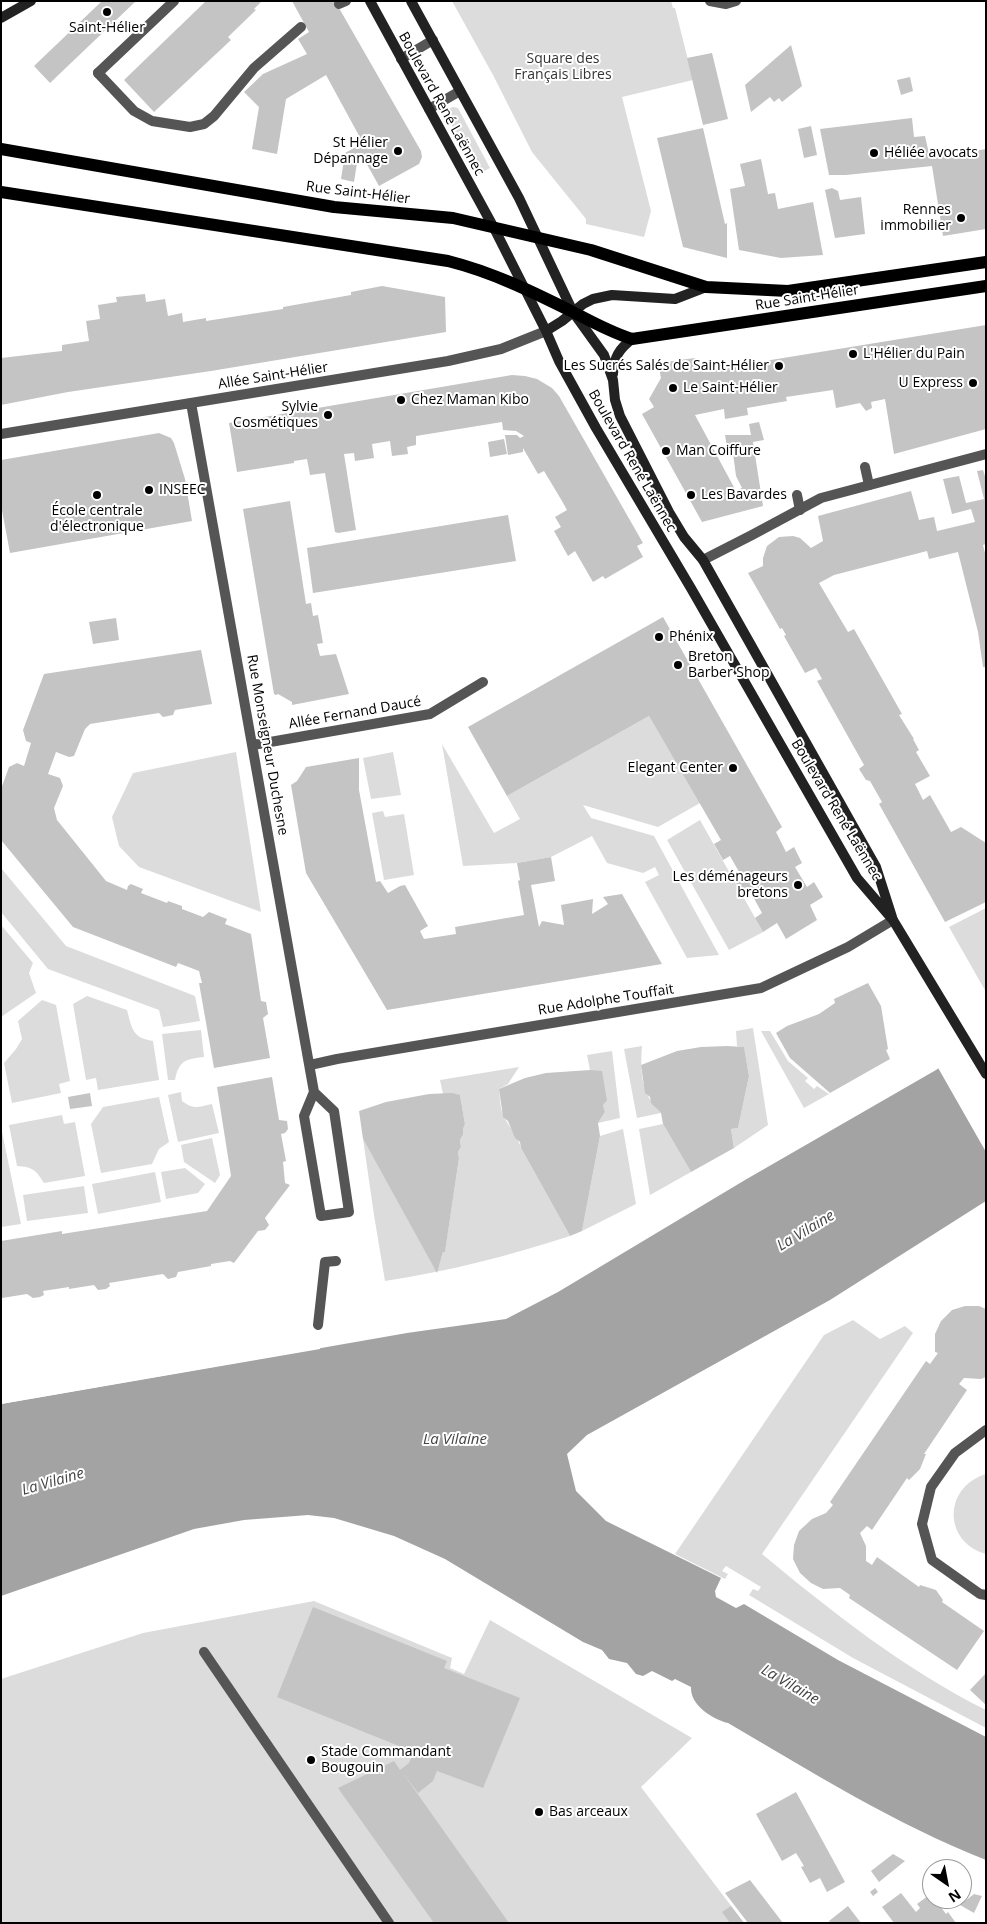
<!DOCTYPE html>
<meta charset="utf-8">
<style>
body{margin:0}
#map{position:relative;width:987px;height:1924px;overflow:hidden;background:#fff;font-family:"Open Sans",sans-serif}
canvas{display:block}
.frame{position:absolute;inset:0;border:2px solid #000;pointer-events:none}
.north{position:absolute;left:922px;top:1859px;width:50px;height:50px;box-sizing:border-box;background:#fff;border:1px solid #999;border-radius:50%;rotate:147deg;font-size:14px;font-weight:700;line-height:20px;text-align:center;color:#000}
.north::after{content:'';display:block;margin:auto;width:18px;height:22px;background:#000;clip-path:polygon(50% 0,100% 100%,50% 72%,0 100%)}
</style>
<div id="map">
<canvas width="987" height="1924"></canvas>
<div class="frame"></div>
<div class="north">N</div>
</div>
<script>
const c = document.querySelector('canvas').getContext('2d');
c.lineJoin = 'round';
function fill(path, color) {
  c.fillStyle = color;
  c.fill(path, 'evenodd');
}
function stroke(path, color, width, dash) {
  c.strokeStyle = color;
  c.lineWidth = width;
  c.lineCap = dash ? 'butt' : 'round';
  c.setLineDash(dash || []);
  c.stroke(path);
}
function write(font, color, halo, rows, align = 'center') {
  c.font = font + ' "Open Sans",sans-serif';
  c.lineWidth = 4;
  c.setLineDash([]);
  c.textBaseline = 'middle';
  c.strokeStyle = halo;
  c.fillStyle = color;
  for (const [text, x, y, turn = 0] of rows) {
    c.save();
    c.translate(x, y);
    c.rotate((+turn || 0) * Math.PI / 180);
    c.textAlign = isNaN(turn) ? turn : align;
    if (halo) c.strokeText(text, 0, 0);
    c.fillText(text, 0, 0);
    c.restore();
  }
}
fill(new Path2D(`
 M452 1H671L673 8H675L693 80 622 97 651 211 644 237 586 224V219L532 152 493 75Z
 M453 107 458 108 490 168 479 174 446 115 447 109Z
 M649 716 700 803 658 827 583 805 591 818 654 836 719 955 687 958 645 882 659 875 655 867 643 873 607 863 592 836 551 857 517 863 463 866 442 744 494 833 520 819 507 796Z
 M236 752 261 912 139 867 119 846 112 817 133 773Z
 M393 752 401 795 371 799 363 758Z
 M383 811 385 817 404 814 414 875 384 880 372 813Z
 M700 820 763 932 729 950 667 840Z
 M1 868 66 946 195 996 200 1021 163 1027 159 1010 48 969 1 912Z
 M986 908V992L949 927Z
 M1 925 33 963 29 973 36 993 1 1017Z
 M87 996 127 1010C132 1028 132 1038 153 1041L159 1080 98 1090 96 1078 86 1080 73 1004Z
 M42 1000 56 1005 70 1081 59 1084 61 1093 12 1103 4 1063 16 1049 22 1039 18 1021Z
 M753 1028 768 1125 734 1148 731 1129 738 1128 749 1076 744 1048 737 1046 736 1031Z
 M201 1030 204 1057C186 1059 179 1060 175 1080H168L162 1034Z
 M761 1031H770L788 1061 808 1078 805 1081 814 1089 817 1086 829 1094 804 1108Z
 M642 1046C640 1073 641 1094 661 1113L637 1118 624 1049Z
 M612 1051 620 1118 598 1123 605 1112 603 1105 607 1101 590 1070 587 1055Z
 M519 1067 508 1084 499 1089C500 1097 500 1110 504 1117 509 1126 519 1139 521 1148L570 1236C508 1256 450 1271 385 1281L374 1215 363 1139 437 1272 443 1252 445 1251 459 1158 458 1152 461 1147 460 1140 463 1135V1129L465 1124 460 1095 443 1094 440 1080Z
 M181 1092 182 1101C194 1110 199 1107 212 1104L219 1133 178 1142 168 1095Z
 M159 1097 169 1142 159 1149 152 1164 101 1173 91 1124 103 1107Z
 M62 1115 64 1124 75 1122 85 1176 44 1183C36 1170 33 1167 17 1166L9 1125Z
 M663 1124 691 1172 650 1195 639 1129Z
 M1 1127 21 1224 1 1227Z
 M623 1129 636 1204 582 1231 600 1136Z
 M212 1138 220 1175 215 1183 184 1162 181 1145Z
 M185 1168 205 1184 198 1193 166 1199 161 1172Z
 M155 1172 161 1202 98 1214 92 1184Z
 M84 1186 88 1213 27 1221 23 1195Z
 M853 1320 880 1339 905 1326 913 1333 762 1554C832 1612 904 1669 986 1710V1728L853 1658 749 1595 753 1589 758 1591 761 1587 726 1566 722 1571 728 1574 725 1579 675 1554 824 1335Z
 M986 1474V1554C943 1542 943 1487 986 1474Z
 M314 1601 452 1658 450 1668 464 1674 490 1620 692 1738 641 1787 744 1923H1V1679L143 1633Z`), '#dcdcdc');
fill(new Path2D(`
 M986 1036V1201L830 1300 587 1435 567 1454 576 1491 606 1521 721 1578 715 1591 716 1597 736 1608 744 1604 838 1660 986 1737V1860C895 1824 812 1772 728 1723 712 1719 690 1705 691 1687L675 1679 672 1681 652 1671 643 1676 636 1674 627 1663 609 1659 602 1650 583 1642 445 1559 394 1536 334 1518 308 1515 244 1520 194 1529 1 1596V1404L407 1333 506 1319 558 1292 745 1180 936 1070Z`), '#a3a3a3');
fill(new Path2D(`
 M986 1034V1152L937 1066Z
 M320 1346V1349L1 1404V1402Z`), '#fff');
fill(new Path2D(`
 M102 1H136L50 83 34 66Z
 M206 1H262L254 9 256 10 228 37 231 40 154 112 124 80Z
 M292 1H335L421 151 422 157 419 164 379 186 364 159 357 163 354 182 341 179 345 153 363 143 326 75 286 99 277 154 252 149 259 107 244 92 263 74 307 54 298 39 309 32Z
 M791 45 802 86 782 102 779 98 774 102 770 97 751 112 745 85Z
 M712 53 728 119 703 125 687 58Z
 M910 77 913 91 901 95 897 80Z
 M912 118 914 137 925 136 930 158 986 149V229L943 236 932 166 846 175H829L820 129Z
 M811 126 817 155 804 158 798 129Z
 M703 128 725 224 727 223V258L683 247 657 138Z
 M761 159 768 194 775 193 778 209 813 202 823 255 781 258 739 250 730 189 745 186 740 164Z
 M832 188 838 191 840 200 861 197 865 234 835 238 825 190Z
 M382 286 445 297 446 332 211 371 68 392 1 405V358L62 351V345L89 341 86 321 100 319 98 305 117 302 116 297 145 294 146 302 165 299 168 316 182 313 183 322 206 318V321L283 309V307L351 295V292Z
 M986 325V429L894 454 885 399 871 402 872 408 866 411 860 403 836 408 833 390 786 397 787 401 747 408 748 415 725 419 724 409 695 415 736 491 742 488 736 476 733 453H728L725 435H751L749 424 759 422 764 440 753 442 763 506 702 522 642 414 654 407 649 399 661 378 658 363 695 358 697 372Z
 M512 375 525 376 537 379 552 388 559 396 643 543 637 546 643 557 605 579 603 576 593 582 575 551 568 556 554 531 561 527 555 517 567 510 562 501 544 471 538 474 523 448V452L508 455 505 435H517L520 438 524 436 516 431 503 430 502 422 416 436V445L407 447 408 454 392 456 390 441 372 444 374 458 355 461 354 453 344 454 356 530 338 533 335 532 325 473 310 475 307 459 294 461V463L237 472 229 423Z
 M159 433 171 438 174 443 185 479 192 521 10 553 1 505V460Z
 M504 439 507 454 490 457 488 442Z
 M983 470 986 479V544L983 545 986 557V667H983L978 632 958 552 929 559 927 551 834 575 819 583 848 632 854 629 902 714 899 715 914 739H913L919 750 916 752 930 776 915 784 923 800 930 795 951 832 961 827 986 843V902L945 922 879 804 882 802 870 781 866 780 859 769 864 765 817 681 822 679 816 668 805 673 784 636 786 635 782 628 780 629 748 573 763 566V558L767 546 779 537 793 536 800 538 811 548 823 541 818 516 911 491 919 520 934 517 937 531 975 522 971 509 952 514 943 479 959 476 966 503 984 499 977 471Z
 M290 501 306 604 311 603 313 616 318 615 323 643 317 644 320 656 336 654 349 694 292 705V702L278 694 276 695 274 694 243 509Z
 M508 515 516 561 313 593 307 548Z
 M663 617 782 827 776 832 786 852 794 847 802 863 795 867 807 887 814 882 823 897 810 905 817 920 786 939 777 923 763 932 755 918 762 913 751 893 744 897 735 881 742 877 730 856 723 860 714 844 721 840 649 716 507 796 468 727Z
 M116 618 119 640 93 644 89 622Z
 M201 650 212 704 175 710 173 715 163 717 159 713 90 724 85 729 74 756 69 757 56 752 48 774 60 778 63 786 54 808 57 820 106 881 127 890 128 886 131 884 143 889 141 893 167 903 168 901 182 906V909L203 917 209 912 227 919 225 924 251 934 261 1001 266 1002 268 1014 263 1018 270 1058 214 1068 199 983H202L199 971 178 963 176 967 73 927 1 840V789L9 767 17 763 24 766 31 743 26 741 23 730 44 674Z
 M359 758V790L376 882 380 881 388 893 400 886 405 885 428 926 420 931 424 939 456 934 455 927 524 915 518 881 520 880 517 863 551 857 555 881 531 885 539 927 542 921 564 925 561 905 593 899 592 914 608 904 603 897 622 894 662 964 387 1010 306 873 291 785 297 781 306 767Z
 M868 983 881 1006 888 1049 886 1050 890 1059 830 1093 790 1058 776 1033 787 1026 819 1014 835 1003 834 999Z
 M727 1046 744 1047 749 1076 738 1128 731 1129 734 1148 691 1172 663 1124 661 1113 651 1103 650 1097 645 1093 641 1065 677 1051 701 1047Z
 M590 1070 602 1071 607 1101 603 1105 605 1112 598 1123 600 1136 582 1231 570 1236 521 1148 520 1142 515 1138 508 1121 503 1117 499 1089 525 1078 546 1073Z
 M272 1077 279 1120 287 1121 288 1129 285 1133 281 1134 286 1161 283 1162 285 1183 290 1185 265 1218 269 1225 265 1230 258 1231 234 1263 230 1261 211 1264V1266L178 1272 176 1277 168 1279 163 1274 109 1283 110 1286 106 1289 98 1290 94 1285 69 1289V1287L43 1291 44 1295 40 1297 33 1298 27 1294 2 1298 1 1241 62 1231V1234L207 1211 231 1176 217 1087Z
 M90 1093 92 1106 70 1109 68 1097Z
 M452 1093 460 1095 465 1124 463 1129V1135L460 1140 461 1147 458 1152 459 1158 445 1252H443L437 1273 363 1139 359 1111 386 1102 429 1094Z
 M965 1306H979L986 1309V1377L981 1379 964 1378 959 1384 967 1390 924 1454H926L920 1469 909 1480 907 1478 872 1530 867 1526 860 1533 866 1546V1561L872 1565 877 1557 919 1587 920 1585 936 1590 943 1600 942 1602 984 1631 957 1670 849 1598 850 1595 840 1588 823 1589 811 1583 800 1573 793 1559 794 1545 799 1531 812 1519 826 1513 833 1505 830 1502 926 1361 930 1364 938 1353 935 1352V1334L941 1321 952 1310Z
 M313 1607 447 1661 444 1668 520 1698 483 1788 437 1771 433 1781 418 1793 402 1772 509 1923H434L338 1788 394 1761 400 1770 409 1763 414 1752 277 1697Z
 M986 1673V1705L970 1690Z
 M796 1792 845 1882 827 1892 820 1878 810 1883 801 1867 804 1866 796 1853 782 1861 756 1814Z
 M893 1854 905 1861 879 1882 871 1871Z
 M750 1880 783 1923H748L725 1893Z
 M875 1888 878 1892 873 1896 870 1892Z
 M901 1893 916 1912 920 1908 917 1904 932 1893V1899H942L943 1900 938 1903 946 1914 948 1912 956 1923H894L882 1907Z
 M974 1894 982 1896 974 1913 960 1905Z
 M731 1906 744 1923H730L722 1912Z
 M848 1906 861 1923H830L829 1921Z`), '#c4c4c4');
stroke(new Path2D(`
 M339 4 346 1
 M401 59 433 40
 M98 73 134 111 152 121 190 127 204 124 214 116 254 68 301 27
 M429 109 460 91
 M865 467 869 485
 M797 495 800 510
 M318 1325 325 1262 336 1261
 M986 1430 955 1453 931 1487 922 1524 932 1560 980 1594 986 1595
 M204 1652 389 1923`), '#555', 10);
stroke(new Path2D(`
 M710 1 726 4 736 1
 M98 73 174 1
 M191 403 314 1092 304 1116 321 1216 349 1212 334 1111 314 1092
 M1 434 448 361 501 349 546 331
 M703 560 752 535 821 498 986 454
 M253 745 430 714 483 682
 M310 1065 337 1059 761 988 848 947 893 920`), '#555', 10);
stroke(new Path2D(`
 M370 1 494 228 546 331 559 361 596 428 692 590 857 878 893 920 986 1074
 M411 1 519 198 573 312 604 355 613 380 615 400 620 416 669 512 684 537 703 560 876 867 892 917
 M1 18 31 1
 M546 331 562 321 583 304 593 299 612 295 675 299 706 287
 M613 374C614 357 619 349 632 339`), '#222', 10);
stroke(new Path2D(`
 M1 149 334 207 453 218 591 250 706 287 788 291 986 262
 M1 192 448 261C492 272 533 292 573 312 592 322 610 332 632 339L986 286`), '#000', 12);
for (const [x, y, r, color] of [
 [107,12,5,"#000"],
 [398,151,5,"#000"],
 [874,153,5,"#000"],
 [961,218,5,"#000"],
 [853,354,5,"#000"],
 [779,366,5,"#000"],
 [973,383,5,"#000"],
 [673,388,5,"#000"],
 [401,400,5,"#000"],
 [328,415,5,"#000"],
 [666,451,5,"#000"],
 [149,490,5,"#000"],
 [97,495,5,"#000"],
 [691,495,5,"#000"],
 [659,637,5,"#000"],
 [678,665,5,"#000"],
 [733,768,5,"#000"],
 [798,885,5,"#000"],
 [311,1760,5,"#000"],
 [539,1812,5,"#000"]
]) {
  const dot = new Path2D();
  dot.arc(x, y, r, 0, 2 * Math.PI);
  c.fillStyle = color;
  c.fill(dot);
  stroke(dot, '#fff', 2);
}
write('14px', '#000', '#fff', [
 ["Saint-Hélier",107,28,"center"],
 ["St Hélier",388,143,"right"],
 ["Dépannage",388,159,"right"],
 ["Héliée avocats",884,153],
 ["Rennes",951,210,"right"],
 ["immobilier",951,226,"right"],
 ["L'Hélier du Pain",863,354],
 ["Les Sucrés Salés de Saint-Hélier",769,366,"right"],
 ["U Express",963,383,"right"],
 ["Le Saint-Hélier",683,388],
 ["Chez Maman Kibo",411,400],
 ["Sylvie",318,407,"right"],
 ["Cosmétiques",318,423,"right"],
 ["Man Coiffure",676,451],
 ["INSEEC",159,490],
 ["Les Bavardes",701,495],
 ["École centrale",97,511,"center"],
 ["d'électronique",97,527,"center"],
 ["Phénix",669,637],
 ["Breton",688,657],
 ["Barber Shop",688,673],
 ["Elegant Center",723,768,"right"],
 ["Les déménageurs",788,877,"right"],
 ["bretons",788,893,"right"],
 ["Stade Commandant",321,1752],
 ["Bougouin",321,1768],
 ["Bas arceaux",549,1812]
], 'left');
write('14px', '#333', '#fff', [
 ["Square des",563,59],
 ["Français Libres",563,75]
]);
write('14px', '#000', '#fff', [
 ["Boulevard René Laënnec",441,104,61],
 ["Rue Saint-Hélier",358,193,7],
 ["Rue Saint-Hélier",807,298,-9],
 ["Allée Saint-Hélier",273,376,-9],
 ["Boulevard René Laënnec",632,461,60],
 ["Allée Fernand Daucé",355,713,-10],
 ["Rue Monseigneur Duchesne",267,745,80],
 ["Boulevard René Laënnec",836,810,59],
 ["Rue Adolphe Touffait",606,1000,-9]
]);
write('italic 15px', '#444', '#fff', [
 ["La Vilaine",806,1231,-31],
 ["La Vilaine",455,1440],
 ["La Vilaine",53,1482,-16],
 ["La Vilaine",790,1685,30]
]);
</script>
